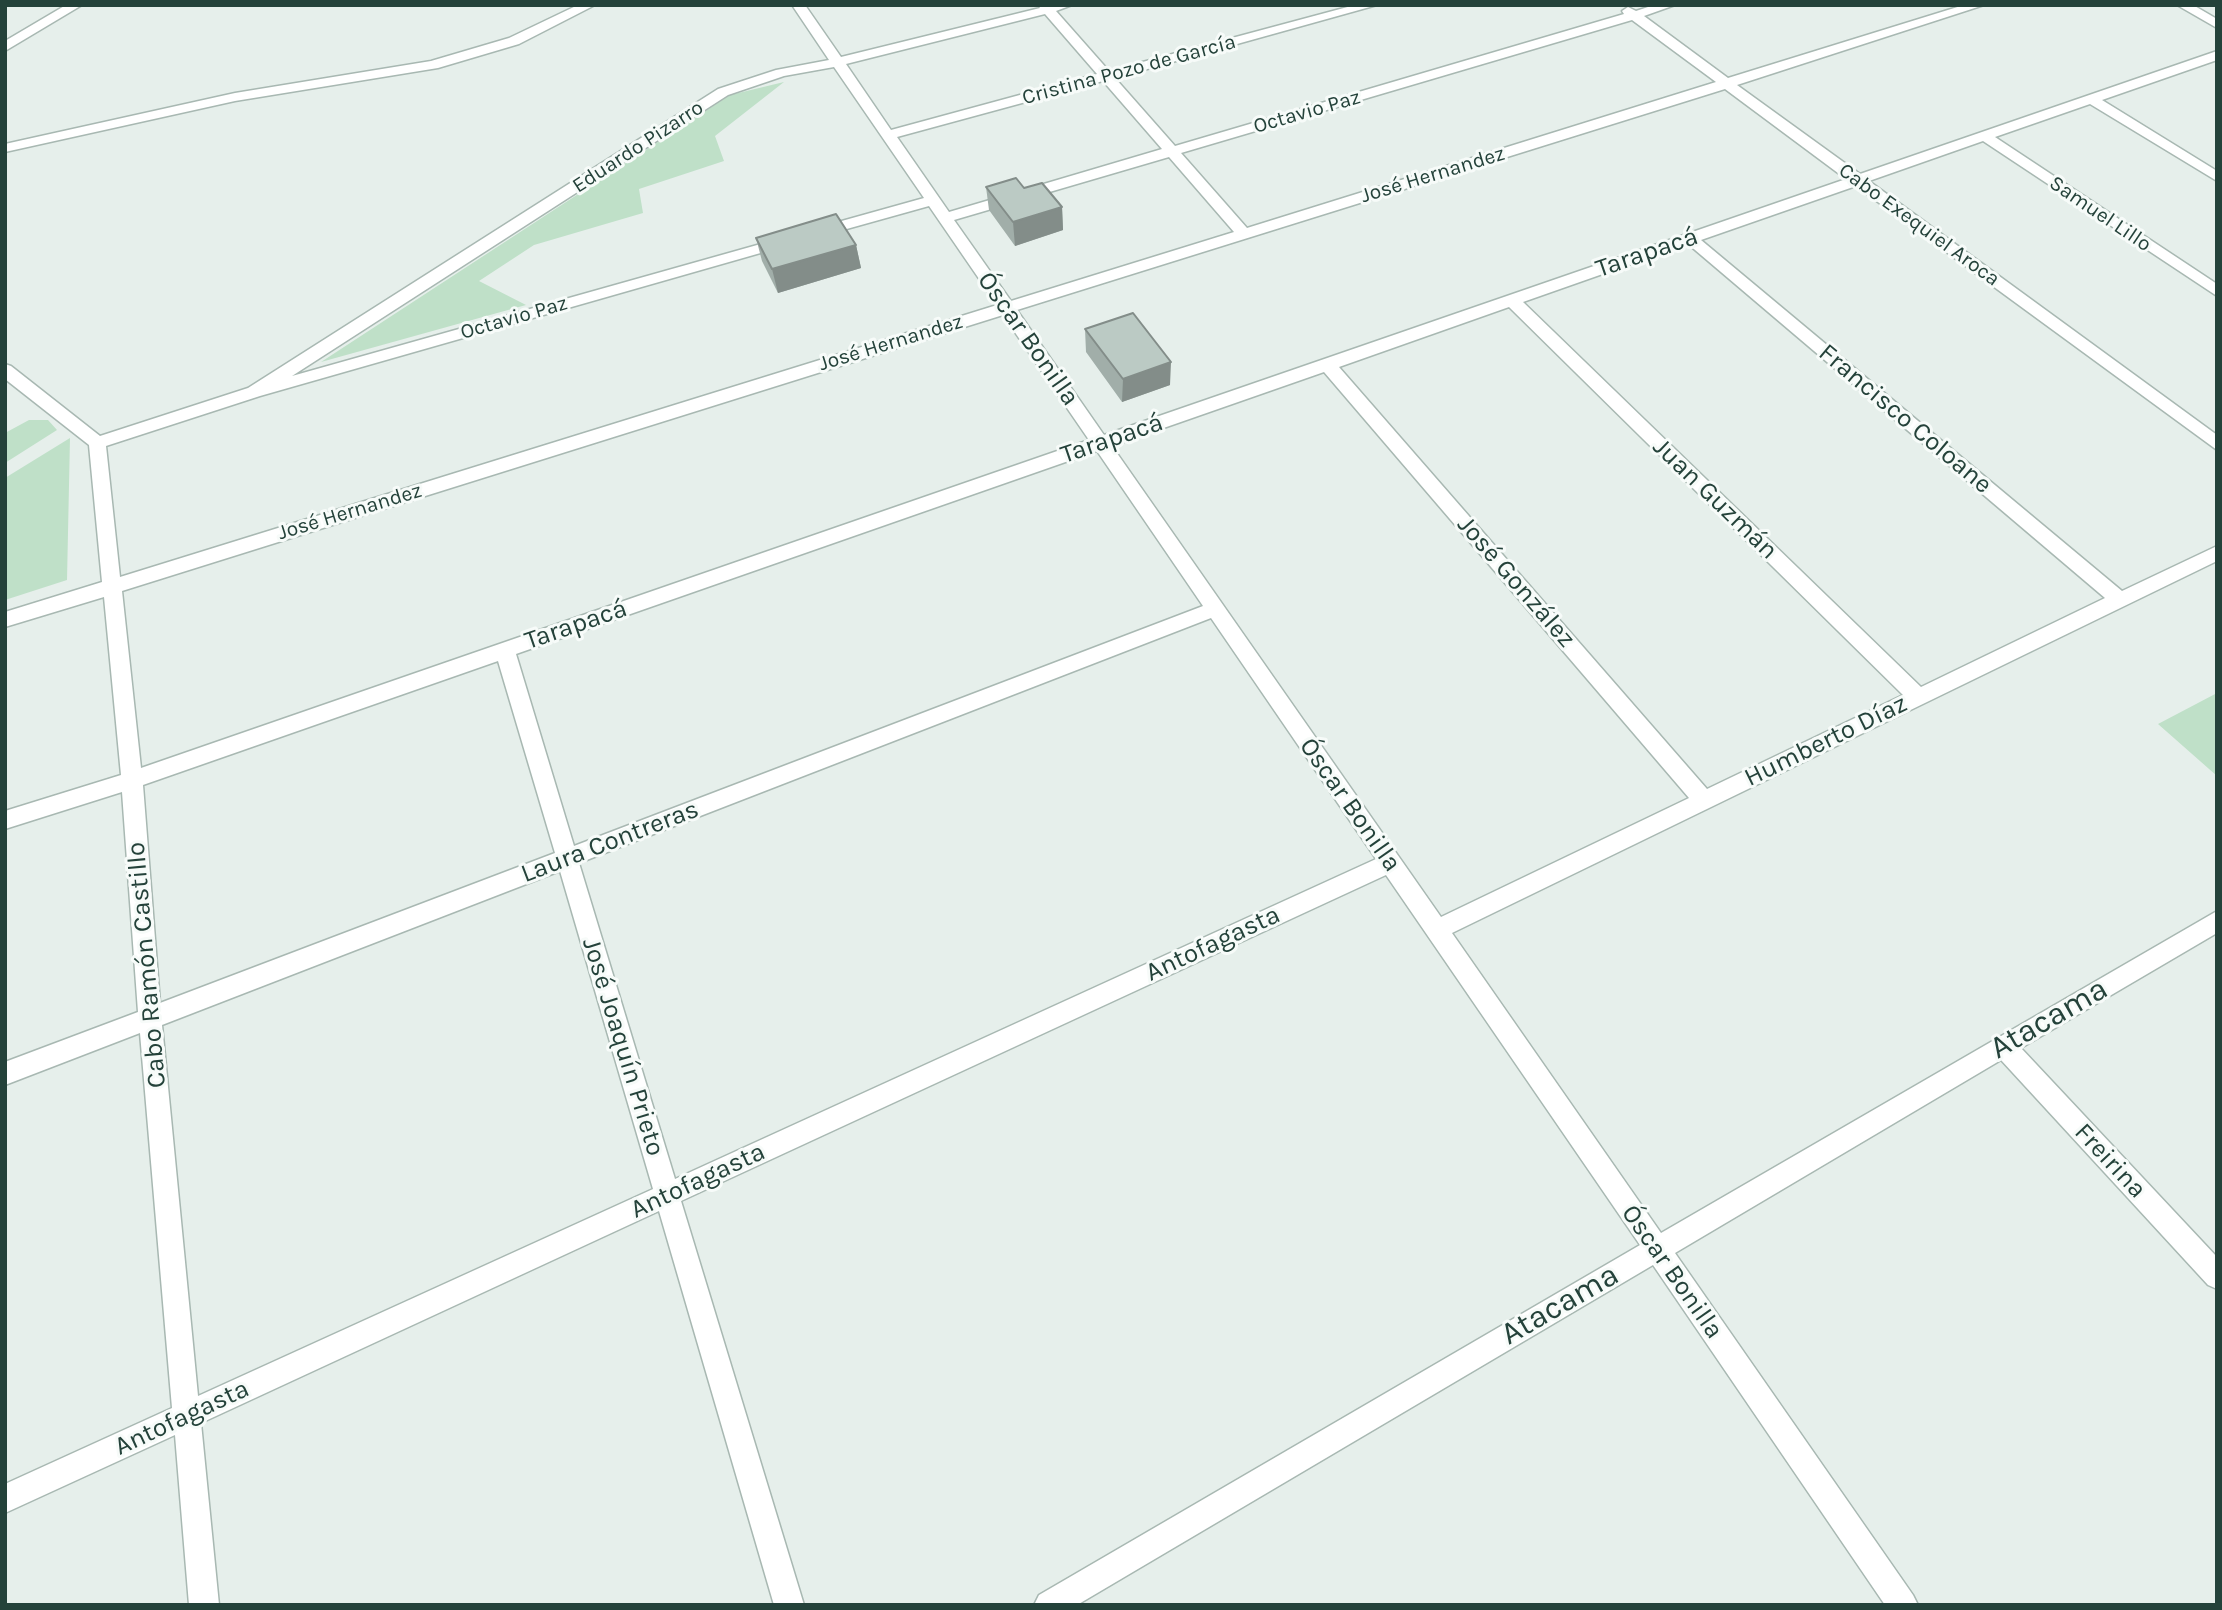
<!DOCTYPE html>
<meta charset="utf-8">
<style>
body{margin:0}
#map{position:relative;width:2222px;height:1610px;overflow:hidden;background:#e6efeb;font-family:Karla,sans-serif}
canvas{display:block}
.frame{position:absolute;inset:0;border:7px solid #24423a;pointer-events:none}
</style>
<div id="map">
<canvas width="2222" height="1610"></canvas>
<div class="frame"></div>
</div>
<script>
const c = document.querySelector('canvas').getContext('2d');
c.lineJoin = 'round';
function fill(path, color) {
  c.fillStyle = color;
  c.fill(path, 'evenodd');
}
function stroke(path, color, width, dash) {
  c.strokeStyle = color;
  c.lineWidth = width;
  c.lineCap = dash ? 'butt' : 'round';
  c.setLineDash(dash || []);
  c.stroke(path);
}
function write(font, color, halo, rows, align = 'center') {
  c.font = font + ' Karla,sans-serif';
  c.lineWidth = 6;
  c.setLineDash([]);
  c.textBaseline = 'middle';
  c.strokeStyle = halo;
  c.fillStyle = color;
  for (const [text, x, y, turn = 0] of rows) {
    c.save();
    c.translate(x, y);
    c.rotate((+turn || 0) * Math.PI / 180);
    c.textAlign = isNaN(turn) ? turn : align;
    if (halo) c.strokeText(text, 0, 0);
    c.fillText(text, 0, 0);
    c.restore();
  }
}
fill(new Path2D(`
 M784 82 715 136 724 161 639 189 643 213 534 245 479 281 526 305 321 362 730 95Z
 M29 420H48L57 430 5 463V433Z
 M70 438 67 580 5 600V478Z
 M2217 693V776L2158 724Z`), '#bfe0c8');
const minor = new Path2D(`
 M66 5H82L5 51V41Z
 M578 5H595L519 44 438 68 235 101 5 152V144L235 93 431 61 509 38Z
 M792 5H805L841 57 1040 8 1038 5H1072L1056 11 1109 71 1355 5H1377L1115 78 1175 146 1624 14 1622 11 1628 7 1636 11 1654 5H1675L1644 16 1728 78 1964 5H1984L1737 85 1860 174 2217 51V60L2102 100 2217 171V181L2090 104 1995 137 2217 284V296L1983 141 1869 181 2217 435V450L1856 186 1701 240 2122 591 2217 546V561L1452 933 1661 1233 2217 911V933L2021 1048 2217 1257V1289L2208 1285 2001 1060 1675 1253 1913 1595 1918 1605H1885L1653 1265 1077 1605H1034L1039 1595 1640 1245 1386 875 681 1201 804 1605H774L659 1211 201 1423 219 1605H189L175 1435 5 1513V1484L172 1408 140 1033 5 1085V1062L138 1012 122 792 5 829V811L121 775 104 597 5 627V612L102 582 89 445 5 379V364L11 366 100 436 248 388 718 89 776 70 829 60ZM1045 14 1097 74 891 130 846 64ZM1632 20 1716 82 1247 228 1181 153ZM834 67 924 198 813 229 810 232 813 235 818 237 929 206 997 305 120 577 106 446 260 396 792 244 795 241 792 238H782L292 376 728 95 784 76ZM1103 81 1162 149 949 212 897 137ZM1725 89 1846 179 1104 435 1017 310ZM1169 157 1234 232 1011 301 954 220ZM1688 244 2105 598 1921 687 1523 302ZM1509 307 1903 695 1707 789 1339 367ZM1003 315 1089 440 141 768 122 591ZM1324 372 1689 798 1441 917 1112 446ZM1097 451 1203 606 574 846 516 654ZM1211 618 1376 859 675 1179 579 863ZM498 661 555 853 160 1003 143 785ZM560 871 653 1189 198 1396 162 1025Z
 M2177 5H2193L2217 19V28Z`);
stroke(minor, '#a8b8b2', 3);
fill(minor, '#fff');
fill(new Path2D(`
 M986 187 1024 188 1062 207 1063 230 1015 246 989 210Z
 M756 238 856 245 861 268 778 293 762 261Z
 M1085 329 1170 385 1122 402 1086 352Z`), '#a1aea9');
fill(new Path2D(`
 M1062 207 1063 230 1015 246 1013 222Z
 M856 245 861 268 778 293 772 269Z
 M1171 362 1170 385 1122 402 1123 379Z`), '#838d89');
const building = new Path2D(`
 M1016 178 1024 188 1042 183 1062 207 1013 222 986 187Z
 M836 214 856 245 772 269 756 238Z
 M1133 313 1171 362 1123 379 1085 329Z`);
fill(building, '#bbcac4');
stroke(building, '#838d89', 2);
write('21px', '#24423a', '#f7fbf9', [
 ["Cristina Pozo de García",1129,70,-15],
 ["Octavio Paz",1307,112,-16],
 ["Eduardo Pizarro",638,147,-33],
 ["José Hernandez",1433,175,-17],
 ["Samuel Lillo",2100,214,34],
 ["Cabo Exequiel Aroca",1919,225,36],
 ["Octavio Paz",514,318,-16],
 ["José Hernandez",891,343,-17],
 ["José Hernandez",350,512,-17]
]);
write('26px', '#24423a', '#f7fbf9', [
 ["Tarapacá",1647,253,-19],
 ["Óscar Bonilla",1028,339,55],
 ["Francisco Coloane",1905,419,40],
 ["Tarapacá",1112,439,-19],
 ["Juan Guzmán",1715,499,44],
 ["José González",1516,582,49],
 ["Tarapacá",576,625,-19],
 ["Humberto Díaz",1826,741,-26],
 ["Óscar Bonilla",1350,805,55],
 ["Laura Contreras",610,842,-21],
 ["Antofagasta",1213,944,-25],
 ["Cabo Ramón Castillo",147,965,-95],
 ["José Joaquín Prieto",623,1047,73],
 ["Freirina",2110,1161,47],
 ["Antofagasta",698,1181,-25],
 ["Óscar Bonilla",1672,1272,55],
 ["Antofagasta",182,1418,-25]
]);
write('32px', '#24423a', '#f7fbf9', [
 ["Atacama",2049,1019,-30],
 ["Atacama",1560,1305,-30]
]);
</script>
